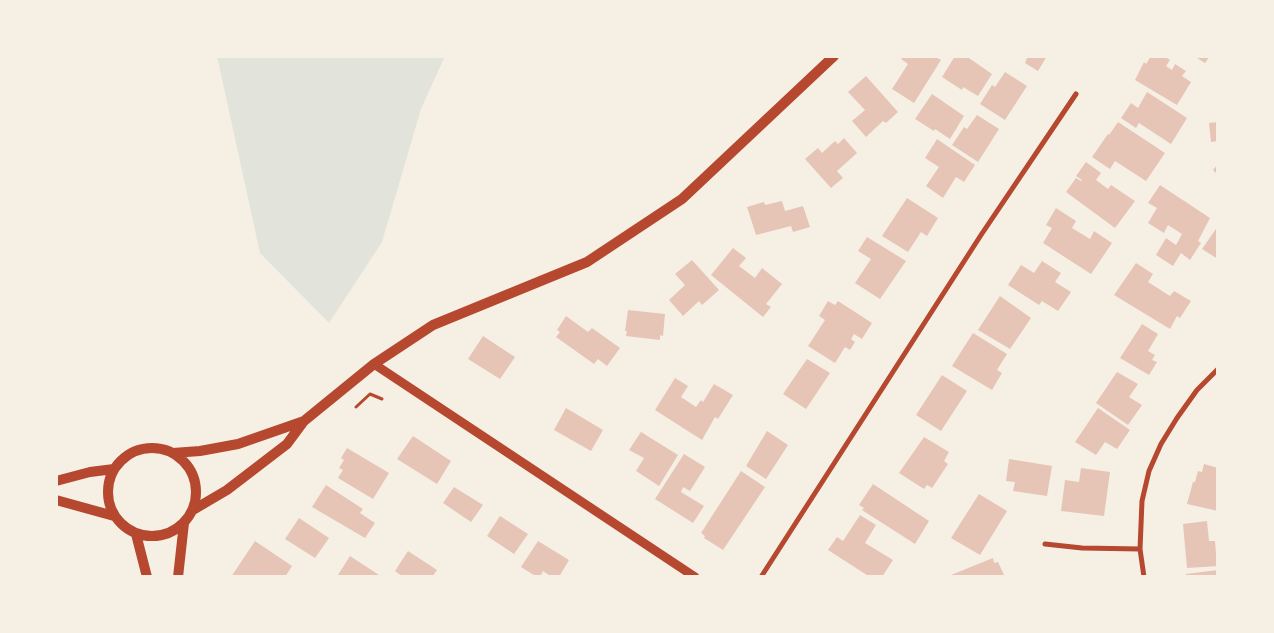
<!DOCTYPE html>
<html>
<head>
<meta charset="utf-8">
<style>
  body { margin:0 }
  #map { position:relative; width:1274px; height:633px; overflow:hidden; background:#f6efe4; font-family:"IBM Plex Sans",sans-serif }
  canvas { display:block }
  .frame { position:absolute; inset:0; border:58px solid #f6efe4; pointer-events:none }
</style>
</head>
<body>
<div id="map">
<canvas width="1274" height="633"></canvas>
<div class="frame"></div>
</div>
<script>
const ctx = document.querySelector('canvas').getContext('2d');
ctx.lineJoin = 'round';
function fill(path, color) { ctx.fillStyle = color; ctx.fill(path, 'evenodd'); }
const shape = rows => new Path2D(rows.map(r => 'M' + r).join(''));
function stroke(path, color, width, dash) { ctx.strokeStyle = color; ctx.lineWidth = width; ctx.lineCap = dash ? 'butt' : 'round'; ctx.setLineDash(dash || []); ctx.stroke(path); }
const green = shape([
  [217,56,445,56,421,109,382,242,329,323,260,253]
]);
const building = shape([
  [903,56,934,56,941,60,914,103,892,89,908,64,901,59],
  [955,56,966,56,992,74,978,96,963,87,962,90,942,77],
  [1025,56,1047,56,1038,71,1025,63,1027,58],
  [1151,56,1164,56,1170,60,1166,66,1172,70,1175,64,1186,71,1182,76,1191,82,1177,105,1135,80,1144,62,1146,64],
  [1194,56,1210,56,1205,63],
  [1005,72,1027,86,1005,120,980,104,992,85,995,87],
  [866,76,898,112,886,123,883,121,866,137,852,121,865,110,848,92],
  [1147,92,1187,118,1171,144,1139,123,1136,128,1121,118,1131,103,1138,108],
  [932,94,964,116,950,139,935,129,934,131,915,119],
  [977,115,999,129,978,162,952,145,964,127,967,129],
  [1118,122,1165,153,1146,181,1115,161,1110,169,1092,157,1108,134,1109,135],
  [1218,122,1218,141,1211,142,1209,123],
  [844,138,857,153,837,171,843,178,831,188,805,159,818,148,822,153,835,141,838,144],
  [937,139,975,165,964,182,956,177,943,198,926,186,939,167,925,158],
  [1086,162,1101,173,1096,180,1108,189,1111,185,1135,201,1115,228,1066,192,1076,178,1081,181,1082,180,1076,176],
  [1218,164,1218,175,1213,170],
  [1160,185,1210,218,1198,241,1201,243,1190,260,1181,253,1173,266,1156,255,1166,238,1176,245,1182,234,1168,225,1164,233,1148,223,1157,208,1148,203],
  [907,198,938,218,927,236,921,232,908,252,882,236],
  [782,201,785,211,803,206,810,227,793,232,791,226,756,235,747,207,764,202,765,205],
  [1056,208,1076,221,1072,228,1090,239,1094,231,1112,243,1091,274,1043,243,1052,228,1046,225],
  [1218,226,1218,259,1202,249],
  [867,237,906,261,880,299,855,283,871,259,858,251],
  [733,248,746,258,739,266,755,278,762,268,782,284,766,304,771,307,763,317,711,275],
  [692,260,719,290,702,305,699,301,683,316,669,300,685,285,675,274],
  [1042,261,1061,273,1055,282,1071,292,1058,311,1042,301,1039,305,1008,285,1021,265,1034,273],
  [1136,263,1153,274,1148,282,1170,296,1174,291,1191,301,1180,318,1177,316,1170,329,1114,295],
  [1000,296,1031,318,1010,349,978,330],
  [828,301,835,305,838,301,872,323,862,339,854,334,851,339,855,342,850,350,845,347,835,363,808,346,825,320,819,316],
  [628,310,665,314,663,336,660,335,660,340,626,336,627,331,625,331],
  [566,316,588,332,592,328,620,348,607,366,598,359,594,364,556,337,560,332,557,330],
  [1142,324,1158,334,1148,351,1155,355,1152,360,1157,362,1149,375,1120,358],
  [973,333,1007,354,997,370,1002,373,992,390,952,366],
  [483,336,515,357,500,379,468,359],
  [807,359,830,373,806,409,783,394],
  [1117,372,1138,384,1129,397,1142,405,1128,425,1096,403],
  [942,375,967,391,941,431,916,415],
  [675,378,688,386,681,397,696,407,701,400,703,402,714,384,733,395,718,419,715,417,702,440,655,410],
  [566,408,603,430,591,451,554,430],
  [1098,408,1130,430,1117,449,1105,442,1096,455,1075,442],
  [767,431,788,445,766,479,746,466],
  [641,432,678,455,659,486,636,471,644,458,629,450],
  [413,436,451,461,437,484,397,459],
  [924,437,949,452,944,461,948,464,932,488,927,485,924,489,899,473],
  [347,448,389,473,373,499,338,478,343,470,339,468,344,460,341,458],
  [684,454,705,467,690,491,683,487,681,492,704,506,693,523,655,499],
  [1009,459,1052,466,1047,496,1013,491,1015,482,1006,481],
  [1204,464,1218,468,1216,489,1218,489,1218,511,1187,504,1193,482,1195,482,1198,471,1202,472],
  [1081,468,1110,472,1104,516,1061,511,1065,480,1079,482],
  [741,471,765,487,723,550,704,538,705,536,701,533],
  [873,484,929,521,915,544,862,510,864,508,859,505],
  [326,485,363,509,360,513,375,523,365,538,312,507],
  [454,487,483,505,471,522,443,503],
  [979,494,1007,511,980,555,951,538],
  [860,515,876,525,865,543,893,560,882,577,870,577,828,550,837,537,843,541],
  [500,516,528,534,514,554,487,536],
  [299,518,329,538,315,558,285,539],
  [1207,521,1209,541,1215,541,1216,554,1218,554,1218,566,1187,568,1183,524],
  [255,541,292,566,285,577,231,577],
  [538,541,569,560,559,577,552,577,543,571,540,577,537,577,521,567],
  [408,551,437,570,432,577,403,577,395,571],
  [350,556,379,575,378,577,341,577,338,575],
  [993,558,994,563,998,562,1005,577,946,577],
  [1218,570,1218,577,1186,577,1186,574]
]);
const path = shape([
  [356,407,370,394,382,399]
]);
const minor = shape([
  [1045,544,1082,548,1140,549],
  [761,577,981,235,1076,94],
  [1144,577,1140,549,1142,501,1149,471,1161,444,1177,418,1197,390,1218,369]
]);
const tertiary = shape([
  [374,364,695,577]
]);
const secondary = shape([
  '108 492a44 44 0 1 1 88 0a44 44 0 1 1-88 0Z',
  [173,453,200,451,238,444,304,421],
  [56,481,90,472,114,469],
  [56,500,114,516],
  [193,510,227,490,287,444,304,421,374,364,433,325,587,262,682,199,834,56],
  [136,534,147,577],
  [178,577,184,523]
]);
fill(green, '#e2e4dc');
fill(building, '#e6c5b7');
stroke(path, '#b5482f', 3);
stroke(minor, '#b5482f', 5);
stroke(tertiary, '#b5482f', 9);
stroke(secondary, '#b5482f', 10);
</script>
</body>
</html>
